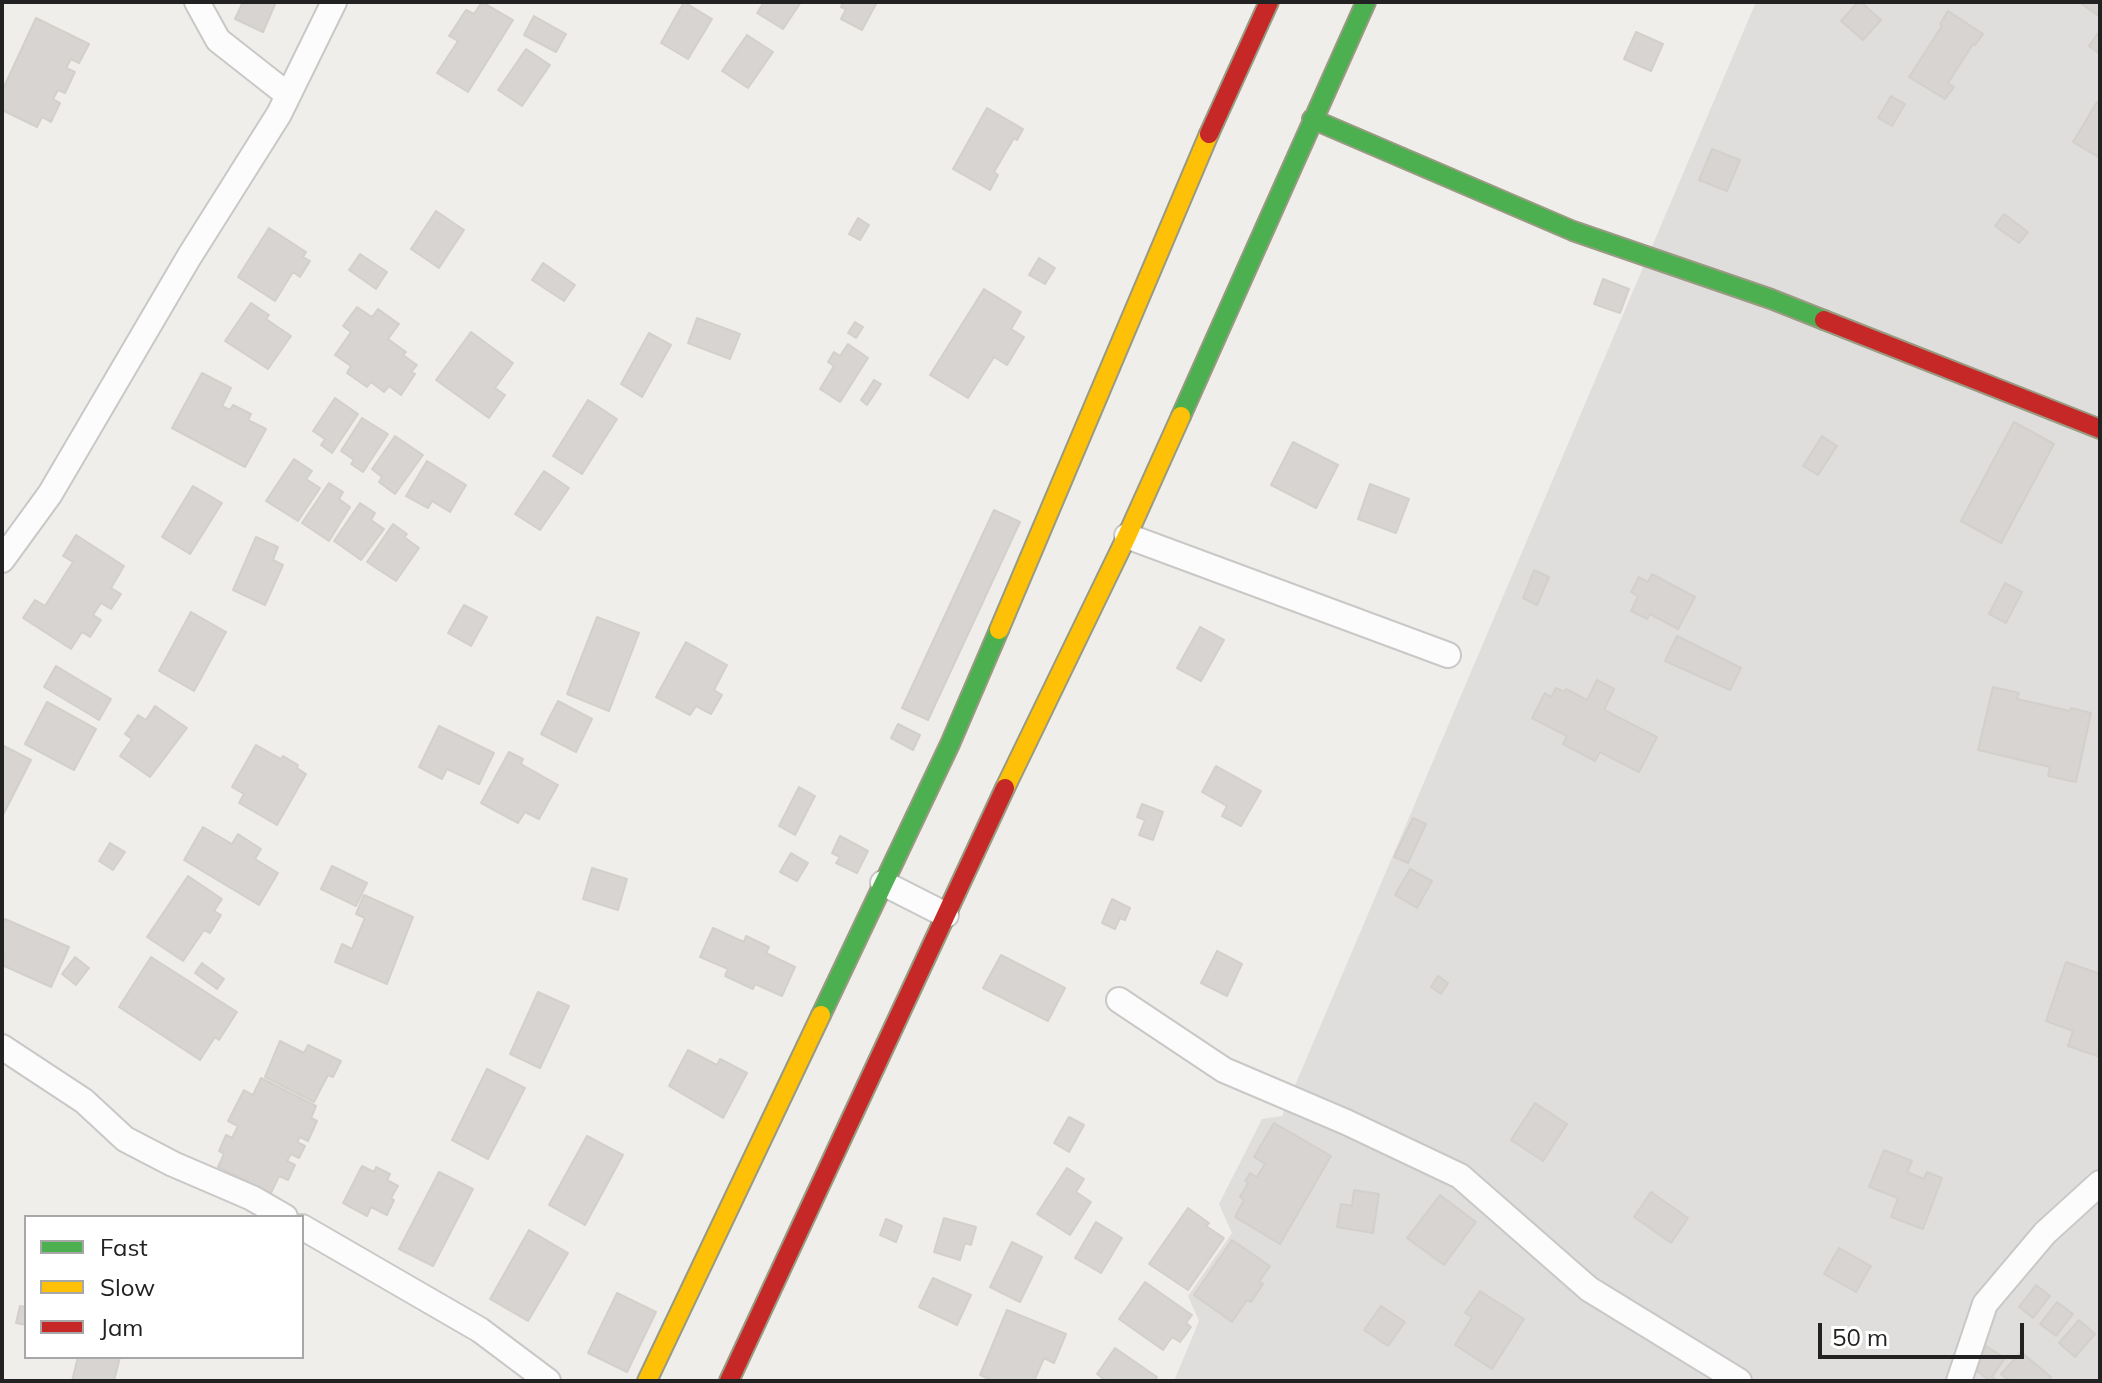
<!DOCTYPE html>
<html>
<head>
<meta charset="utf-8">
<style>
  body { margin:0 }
  #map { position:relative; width:2102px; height:1383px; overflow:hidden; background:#f0eeeb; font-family:Mulish,sans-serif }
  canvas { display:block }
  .frame { position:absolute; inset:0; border:4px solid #222; pointer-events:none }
  .legend { position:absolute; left:24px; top:1215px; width:280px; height:144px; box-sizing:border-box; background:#fff; border:2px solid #a7a7a7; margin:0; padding:10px 14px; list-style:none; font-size:24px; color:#222 }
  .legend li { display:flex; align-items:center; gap:16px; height:40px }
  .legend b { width:40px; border:2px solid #a7a7a7 }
  .scale { position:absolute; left:1818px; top:1323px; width:206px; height:36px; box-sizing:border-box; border:4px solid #222; border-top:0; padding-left:10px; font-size:24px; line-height:28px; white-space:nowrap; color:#222; -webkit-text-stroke:6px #fff; paint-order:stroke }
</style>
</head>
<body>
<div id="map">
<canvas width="2102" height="1383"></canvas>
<div class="frame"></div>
<ul class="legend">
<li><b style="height:10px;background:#4caf50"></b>Fast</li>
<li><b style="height:10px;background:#ffc107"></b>Slow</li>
<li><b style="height:10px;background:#c62828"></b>Jam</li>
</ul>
<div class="scale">50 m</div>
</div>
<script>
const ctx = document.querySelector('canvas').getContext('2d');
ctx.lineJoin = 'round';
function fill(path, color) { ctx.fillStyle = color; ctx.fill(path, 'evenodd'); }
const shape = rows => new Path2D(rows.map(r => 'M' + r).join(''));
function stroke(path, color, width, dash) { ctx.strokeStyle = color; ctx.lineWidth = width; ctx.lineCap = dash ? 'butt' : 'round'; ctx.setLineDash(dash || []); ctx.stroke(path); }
const residential = shape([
  [1756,2,2100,2,2100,1381,1174,1381,1199,1321,1188,1296,1232,1233,1219,1204,1262,1119,1282,1116]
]);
const building = shape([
  [243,2,276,2,263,32,235,19,243,2],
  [482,2,513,20,468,92,437,73,458,41,449,36,466,10,474,14,482,2],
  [684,2,712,19,688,59,661,43,684,2],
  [764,2,801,2,783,29,757,13,764,2],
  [843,2,877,2,862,30,841,19,846,9,841,7,843,2],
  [1858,2,1861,2,1881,20,1863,40,1841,21,1858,2],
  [2079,2,2100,2,2100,17,2079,2],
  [1948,11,1983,34,1975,45,1973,44,1948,83,1954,87,1945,99,1909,77,1942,26,1940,24,1948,11],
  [534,16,566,34,556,52,524,35,534,16],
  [36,18,89,44,79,63,71,59,66,68,75,72,65,93,58,90,53,99,60,103,51,122,42,117,37,127,2,110,2,91,36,18],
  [1636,32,1663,44,1651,71,1624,59,1636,32],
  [2098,33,2100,35,2100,54,2089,46,2098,33],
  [747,35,773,52,748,88,722,71,747,35],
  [526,49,550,65,522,106,498,90,526,49],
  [1891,96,1905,104,1892,126,1878,118,1891,96],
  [2097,102,2100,104,2100,158,2073,142,2097,102],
  [987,108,1023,129,1017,140,1014,138,994,172,998,175,990,190,953,169,987,108],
  [1712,149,1740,160,1727,191,1699,180,1712,149],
  [436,211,464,230,439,268,411,249,436,211],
  [2004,214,2028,232,2019,243,1995,226,2004,214],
  [858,218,869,225,860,240,849,234,858,218],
  [269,228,306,252,303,257,310,261,300,277,293,272,275,301,238,277,269,228],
  [360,254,387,272,376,289,349,270,360,254],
  [1039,258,1055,268,1045,284,1029,275,1039,258],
  [543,263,575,285,564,301,532,280,543,263],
  [1603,279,1629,289,1620,313,1594,304,1603,279],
  [984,289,1021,312,1011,329,1024,337,1007,365,994,357,968,398,930,375,984,289],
  [251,303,269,315,266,319,291,336,268,369,225,341,251,303],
  [357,307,372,317,378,309,399,324,388,339,406,352,403,355,417,365,411,372,415,374,401,395,389,386,384,392,371,382,367,387,347,373,351,366,335,355,351,332,343,326,357,307],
  [697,318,740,334,730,359,688,343,697,318],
  [855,322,863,327,856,338,848,333,855,322],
  [471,332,513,363,495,388,505,395,489,418,436,380,471,332],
  [649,333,671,345,642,397,621,384,649,333],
  [848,344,868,358,840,402,820,389,834,366,828,362,834,352,840,356,848,344],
  [202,373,231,388,222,406,230,410,233,405,251,414,248,420,266,429,245,467,172,428,202,373],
  [874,380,881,384,867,405,861,400,874,380],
  [335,398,358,414,332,453,321,445,325,439,313,431,335,398],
  [588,400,617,419,582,474,553,456,588,400],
  [362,418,388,434,363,472,351,464,354,460,341,451,362,418],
  [2014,422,2054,444,2001,543,1961,521,2014,422],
  [395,436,423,455,395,494,379,482,382,477,372,469,395,436],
  [1822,436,1837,446,1818,475,1803,466,1822,436],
  [1293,442,1338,465,1316,508,1271,485,1293,442],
  [294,459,312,471,306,479,320,488,298,521,266,501,294,459],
  [427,461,466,485,450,512,432,501,428,508,406,496,427,461],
  [544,471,569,488,540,530,515,514,544,471],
  [329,483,343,492,339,499,350,507,329,541,302,523,329,483],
  [1370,484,1409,499,1396,533,1358,519,1370,484],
  [193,486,222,503,190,554,162,537,193,486],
  [360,503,375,513,371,520,384,529,361,560,334,541,360,503],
  [994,510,1020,522,928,720,902,708,994,510],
  [393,524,407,534,404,537,419,548,396,581,367,562,393,524],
  [76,535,124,566,111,588,121,594,111,609,101,603,93,615,101,620,90,637,82,632,71,649,23,618,35,600,45,606,73,562,63,556,76,535],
  [256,537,278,547,273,560,283,565,265,605,233,590,256,537],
  [1534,570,1549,577,1537,605,1523,598,1534,570],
  [1652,574,1695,597,1678,629,1650,614,1647,619,1631,611,1638,596,1631,592,1639,577,1648,582,1652,574],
  [2005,583,2022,592,2006,623,1989,614,2005,583],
  [464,605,487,617,471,646,448,633,464,605],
  [191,612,226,632,194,691,159,671,191,612],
  [597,617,639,633,609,711,567,694,597,617],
  [1200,627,1224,640,1201,681,1177,668,1200,627],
  [1677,636,1741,668,1730,690,1665,661,1677,636],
  [686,642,727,665,714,690,722,695,711,714,696,706,690,715,656,697,686,642],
  [56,666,111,699,99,720,44,687,56,666],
  [1597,680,1614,689,1604,710,1657,737,1639,772,1600,752,1595,761,1563,744,1567,736,1532,718,1545,693,1551,697,1556,688,1565,692,1566,689,1587,700,1597,680],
  [1993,687,2019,693,2017,699,2070,711,2071,708,2091,713,2076,782,2048,776,2050,767,1978,750,1993,687],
  [558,701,592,719,576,752,541,734,558,701],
  [47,702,96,729,74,770,25,744,47,702],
  [155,706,187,728,150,777,120,756,132,739,125,734,138,715,146,720,155,706],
  [898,724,920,735,913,750,891,738,898,724],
  [439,726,494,753,479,784,447,769,442,779,419,767,439,726],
  [2,745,31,760,3,815,2,814,2,745],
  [256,745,281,759,283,756,298,765,297,768,306,774,277,825,239,803,244,794,232,787,256,745],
  [509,752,523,759,521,764,558,785,539,819,525,812,518,823,481,803,509,752],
  [1216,766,1261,791,1241,826,1222,816,1227,806,1202,792,1216,766],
  [799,787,815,796,795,835,779,826,799,787],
  [1142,804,1163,812,1153,840,1139,835,1145,820,1137,817,1142,804],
  [1413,818,1426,824,1408,863,1394,857,1413,818],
  [203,827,232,844,238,834,261,849,255,859,278,873,259,905,184,860,203,827],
  [840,836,868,851,857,873,836,863,840,857,832,853,840,836],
  [110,843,125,852,113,870,99,861,110,843],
  [791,853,808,863,797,881,780,872,791,853],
  [332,866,367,883,356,906,321,889,332,866],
  [592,868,627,879,618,910,583,899,592,868],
  [1410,869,1432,881,1417,908,1395,895,1410,869],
  [188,876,222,899,214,911,221,915,210,933,204,930,183,961,147,937,188,876],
  [364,895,413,917,387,984,335,962,342,944,352,949,365,918,356,914,364,895],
  [1112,899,1130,908,1125,920,1120,918,1115,929,1102,923,1112,899],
  [5,919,69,947,51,987,2,965,6,954,2,953,2,925,5,919],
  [713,928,744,942,746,936,769,947,766,953,795,967,782,996,755,984,753,989,725,976,728,969,700,957,713,928],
  [1217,951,1242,964,1227,996,1201,983,1217,951],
  [1001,955,1065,988,1048,1021,983,988,1001,955],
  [75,957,89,968,76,985,62,974,75,957],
  [151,957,237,1012,219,1040,215,1037,200,1060,119,1007,151,957],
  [2066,962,2100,974,2100,1057,2068,1046,2073,1031,2046,1021,2066,962],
  [202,963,224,979,217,989,195,973,202,963],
  [1438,976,1448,983,1441,994,1431,987,1438,976],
  [538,992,569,1006,540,1068,510,1054,538,992],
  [280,1041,304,1053,308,1045,341,1061,333,1077,328,1075,314,1102,265,1077,280,1041],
  [688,1050,717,1065,720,1059,747,1073,723,1118,669,1086,688,1050],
  [487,1069,525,1088,488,1159,452,1140,487,1069],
  [261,1078,316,1106,311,1118,317,1121,308,1141,300,1137,297,1142,305,1146,299,1158,291,1154,287,1161,295,1165,288,1180,279,1176,271,1193,218,1167,224,1154,219,1151,226,1135,232,1138,238,1126,228,1121,244,1090,253,1095,261,1078],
  [1535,1103,1567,1124,1543,1161,1511,1140,1535,1103],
  [1069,1117,1084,1125,1069,1152,1054,1143,1069,1117],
  [1274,1123,1331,1156,1280,1244,1235,1217,1244,1200,1240,1197,1248,1183,1245,1181,1250,1173,1257,1177,1265,1164,1254,1157,1274,1123],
  [587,1136,623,1155,585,1225,549,1205,587,1136],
  [1884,1150,1912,1161,1907,1172,1924,1179,1927,1172,1942,1178,1923,1229,1891,1217,1898,1198,1869,1187,1884,1150],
  [362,1166,374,1172,376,1167,390,1174,387,1180,398,1186,391,1198,394,1200,387,1215,371,1207,367,1216,343,1203,362,1166],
  [1067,1168,1084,1179,1076,1192,1091,1202,1070,1235,1037,1214,1067,1168],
  [439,1172,473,1189,433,1266,399,1249,439,1172],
  [1354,1190,1379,1194,1373,1233,1337,1227,1341,1204,1352,1206,1354,1190],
  [1651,1192,1688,1218,1671,1243,1634,1217,1651,1192],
  [1440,1195,1476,1222,1444,1265,1407,1238,1440,1195],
  [1188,1208,1209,1223,1206,1226,1224,1238,1188,1290,1149,1264,1188,1208],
  [944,1218,976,1227,971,1245,965,1243,960,1260,934,1252,944,1218],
  [886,1219,902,1226,896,1242,880,1235,886,1219],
  [1096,1222,1122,1238,1101,1273,1075,1258,1096,1222],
  [529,1230,568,1253,528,1321,490,1299,529,1230],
  [1232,1240,1270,1266,1259,1282,1263,1284,1251,1302,1247,1300,1232,1322,1194,1295,1232,1240],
  [1012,1242,1042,1257,1020,1302,990,1287,1012,1242],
  [1839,1248,1871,1266,1856,1292,1824,1274,1839,1248],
  [933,1278,971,1295,957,1325,919,1307,933,1278],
  [1145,1282,1192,1315,1186,1323,1191,1327,1180,1342,1172,1337,1163,1350,1119,1319,1145,1282],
  [2036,1285,2050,1296,2033,1318,2019,1307,2036,1285],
  [1480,1291,1524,1319,1492,1369,1455,1345,1472,1317,1465,1313,1480,1291],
  [617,1293,656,1312,627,1372,588,1353,617,1293],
  [2057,1302,2073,1314,2056,1336,2040,1324,2057,1302],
  [20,1306,26,1307,26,1325,16,1323,20,1306],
  [1381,1306,1405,1322,1388,1346,1364,1330,1381,1306],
  [1007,1310,1066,1334,1054,1363,1044,1358,1034,1381,994,1381,980,1375,1007,1310],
  [2079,1320,2095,1334,2075,1357,2059,1343,2079,1320],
  [1986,1346,2005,1358,1992,1377,1998,1381,1990,1381,1972,1367,1986,1346],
  [1115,1348,1157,1377,1154,1381,1106,1381,1097,1374,1115,1348],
  [2021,1352,2051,1377,2048,1381,2009,1381,2001,1374,2021,1352],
  [78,1357,120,1357,114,1381,72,1381,78,1357]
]);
const street = shape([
  [197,2,218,40,288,95],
  [1127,536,1448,655],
  [2,560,50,494,189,257,279,114,334,2],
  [883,883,946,915],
  [1119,1000,1224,1070,1346,1122,1460,1176,1589,1289,1739,1381],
  [2,1047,84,1101,125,1139,173,1164,252,1198,285,1217],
  [302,1227,480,1330,548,1381],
  [1959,1381,1985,1304,2045,1233,2100,1183]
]);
const fast = shape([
  [1312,119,1573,231,1771,299,1824,320],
  [1181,416,1366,2],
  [821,1015,950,744,999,630]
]);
const slow = shape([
  [999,630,1209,134],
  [1005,788,1127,536,1181,416],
  [647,1381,821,1015]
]);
const jam = shape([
  [1209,134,1269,2],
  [1824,320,2100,429],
  [729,1381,1005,788]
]);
fill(residential, '#dfdedc');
fill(building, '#d7d4d2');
stroke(building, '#d3d0cc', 2);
stroke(street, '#c9c8c7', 28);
stroke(fast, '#999a82', 22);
stroke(slow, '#999a82', 22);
stroke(jam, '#999a82', 22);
stroke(street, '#fdfcfc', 24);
stroke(fast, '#4caf50', 18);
stroke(slow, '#ffc107', 18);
stroke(jam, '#c62828', 18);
</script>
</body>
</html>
